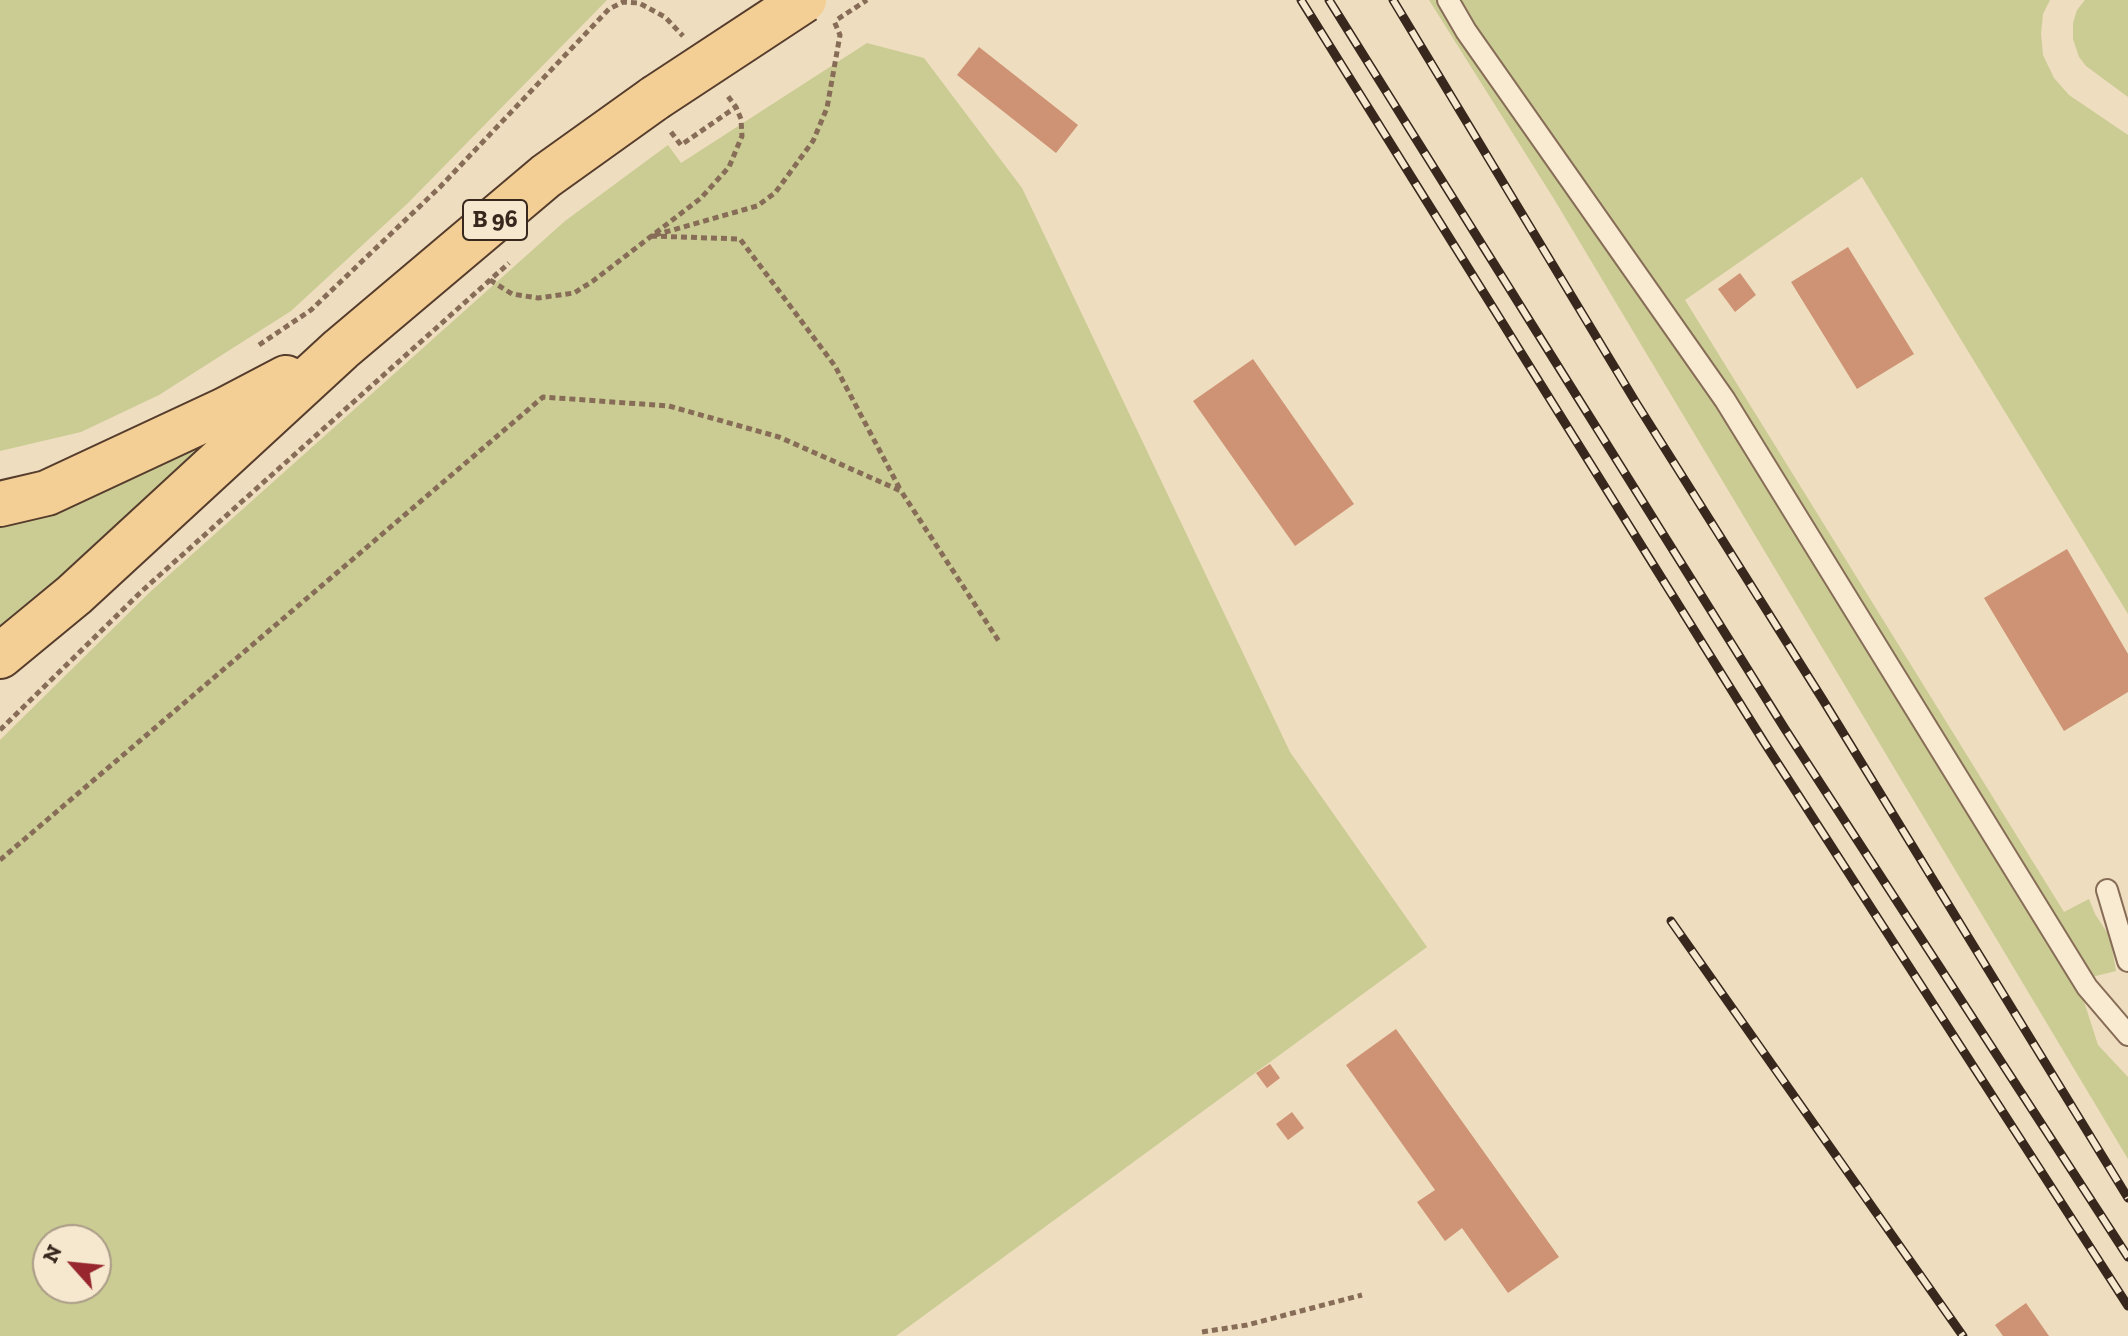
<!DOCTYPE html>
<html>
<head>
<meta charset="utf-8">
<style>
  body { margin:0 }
  #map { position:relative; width:2128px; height:1336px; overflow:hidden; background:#eeddbf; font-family:"Zilla Slab",serif }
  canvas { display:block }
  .north { position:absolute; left:32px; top:1224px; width:80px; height:80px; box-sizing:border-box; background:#f6e8cf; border:2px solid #aa9b87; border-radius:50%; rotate:297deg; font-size:22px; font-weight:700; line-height:32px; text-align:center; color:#37271c }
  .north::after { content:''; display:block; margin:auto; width:28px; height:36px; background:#97262f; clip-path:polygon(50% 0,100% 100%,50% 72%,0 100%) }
</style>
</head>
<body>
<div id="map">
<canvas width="2128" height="1336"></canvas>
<div class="north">N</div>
</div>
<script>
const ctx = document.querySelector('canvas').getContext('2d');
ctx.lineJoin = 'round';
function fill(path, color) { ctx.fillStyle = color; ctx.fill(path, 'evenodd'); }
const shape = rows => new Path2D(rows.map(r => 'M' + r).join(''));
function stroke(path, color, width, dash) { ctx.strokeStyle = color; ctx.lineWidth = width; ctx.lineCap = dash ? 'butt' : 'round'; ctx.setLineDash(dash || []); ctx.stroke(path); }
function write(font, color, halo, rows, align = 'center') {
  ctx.font = font + ' "Zilla Slab",serif'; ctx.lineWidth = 6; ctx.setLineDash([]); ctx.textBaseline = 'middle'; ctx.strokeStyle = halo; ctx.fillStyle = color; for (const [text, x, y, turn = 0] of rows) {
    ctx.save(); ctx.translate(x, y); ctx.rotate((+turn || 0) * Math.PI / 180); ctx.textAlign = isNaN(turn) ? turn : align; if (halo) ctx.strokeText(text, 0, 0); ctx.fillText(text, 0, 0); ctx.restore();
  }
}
const green = shape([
  [0,0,607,0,408,203,291,311,159,395,81,432,0,451],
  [1429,0,1442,0,1721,407,2080,989,2098,1045,2128,1077,2128,1159,1554,199],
  [1455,0,2050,0,2043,14,2041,34,2043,55,2054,78,2069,95,2128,135,2128,614,1862,177,1685,300,2064,912,2089,899,2095,914,2110,937,2116,971,2092,977],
  [2085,0,2128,0,2128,97,2086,66,2079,57,2073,39,2073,23,2077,10],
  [867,43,924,58,1022,188,1290,752,1427,947,896,1336,0,1336,0,740,150,592,565,221,668,145,681,163],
  [48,1240,96,1240,96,1288,48,1288],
  [214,438,43,592,0,628,0,514]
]);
const building = shape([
  [979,47,1078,125,1056,153,957,75],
  [1848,247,1914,354,1857,389,1791,282],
  [1740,273,1756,295,1735,312,1718,289],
  [1253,359,1354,504,1295,546,1193,401],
  [2067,549,2128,654,2128,692,2064,731,1984,598],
  [1396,1029,1559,1257,1508,1293,1462,1228,1445,1241,1417,1202,1435,1190,1346,1065],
  [1270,1064,1280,1078,1267,1088,1256,1073],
  [1292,1112,1304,1128,1288,1140,1276,1124],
  [2026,1303,2049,1336,2003,1336,1995,1325]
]);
const path = shape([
  [671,132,681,145,736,107],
  [655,235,757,206,775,193,813,141,827,108,840,35,834,21],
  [651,236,740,239,835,366,901,491],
  [490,280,512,294,538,298,574,293,593,281,701,198,729,167,742,136,741,119,736,107,727,95],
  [259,345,311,310,440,187,609,9,623,2,639,3,665,17,683,36],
  [0,730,143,590,509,263],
  [0,860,543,397,669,406,779,437,901,491,1000,643],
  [1202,1332,1247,1325,1362,1295]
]);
const service = shape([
  [1448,0,1466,31,1725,400,2087,987,2128,1035],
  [2107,890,2128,961]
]);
const primary = shape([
  [0,504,47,493,225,410,286,378],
  [0,656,74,595,341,349,546,176,655,98]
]);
const rail = shape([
  [1301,0,1764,742,2128,1306],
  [1329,0,1785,729,2128,1257],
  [1393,0,1635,401,1823,700,2128,1198],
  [1671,921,1963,1336]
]);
const pathBridge = shape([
  [838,19,867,0]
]);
const primaryBridge = shape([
  [655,98,804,0]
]);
const shields = [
  [495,220,64]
];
const shieldNames = [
  ["B 96",495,220]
];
fill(green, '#cacc93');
fill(building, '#ce9374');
stroke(service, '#876d57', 24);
stroke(primary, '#553c2c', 48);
stroke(path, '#876d57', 5, [6, 4]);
stroke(service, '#f9ebd2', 20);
stroke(primary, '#f3cf95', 44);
stroke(rail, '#37271c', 9);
stroke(rail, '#f6e8cf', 6, [18]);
stroke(primaryBridge, '#553c2c', 48, []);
stroke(pathBridge, '#876d57', 5, [6, 4]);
stroke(primaryBridge, '#f3cf95', 44);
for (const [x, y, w] of shields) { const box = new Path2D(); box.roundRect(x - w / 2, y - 20, w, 40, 6); ctx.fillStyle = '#f6e8cf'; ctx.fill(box); stroke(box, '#37271c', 2); }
write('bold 24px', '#37271c', null, shieldNames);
</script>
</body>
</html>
